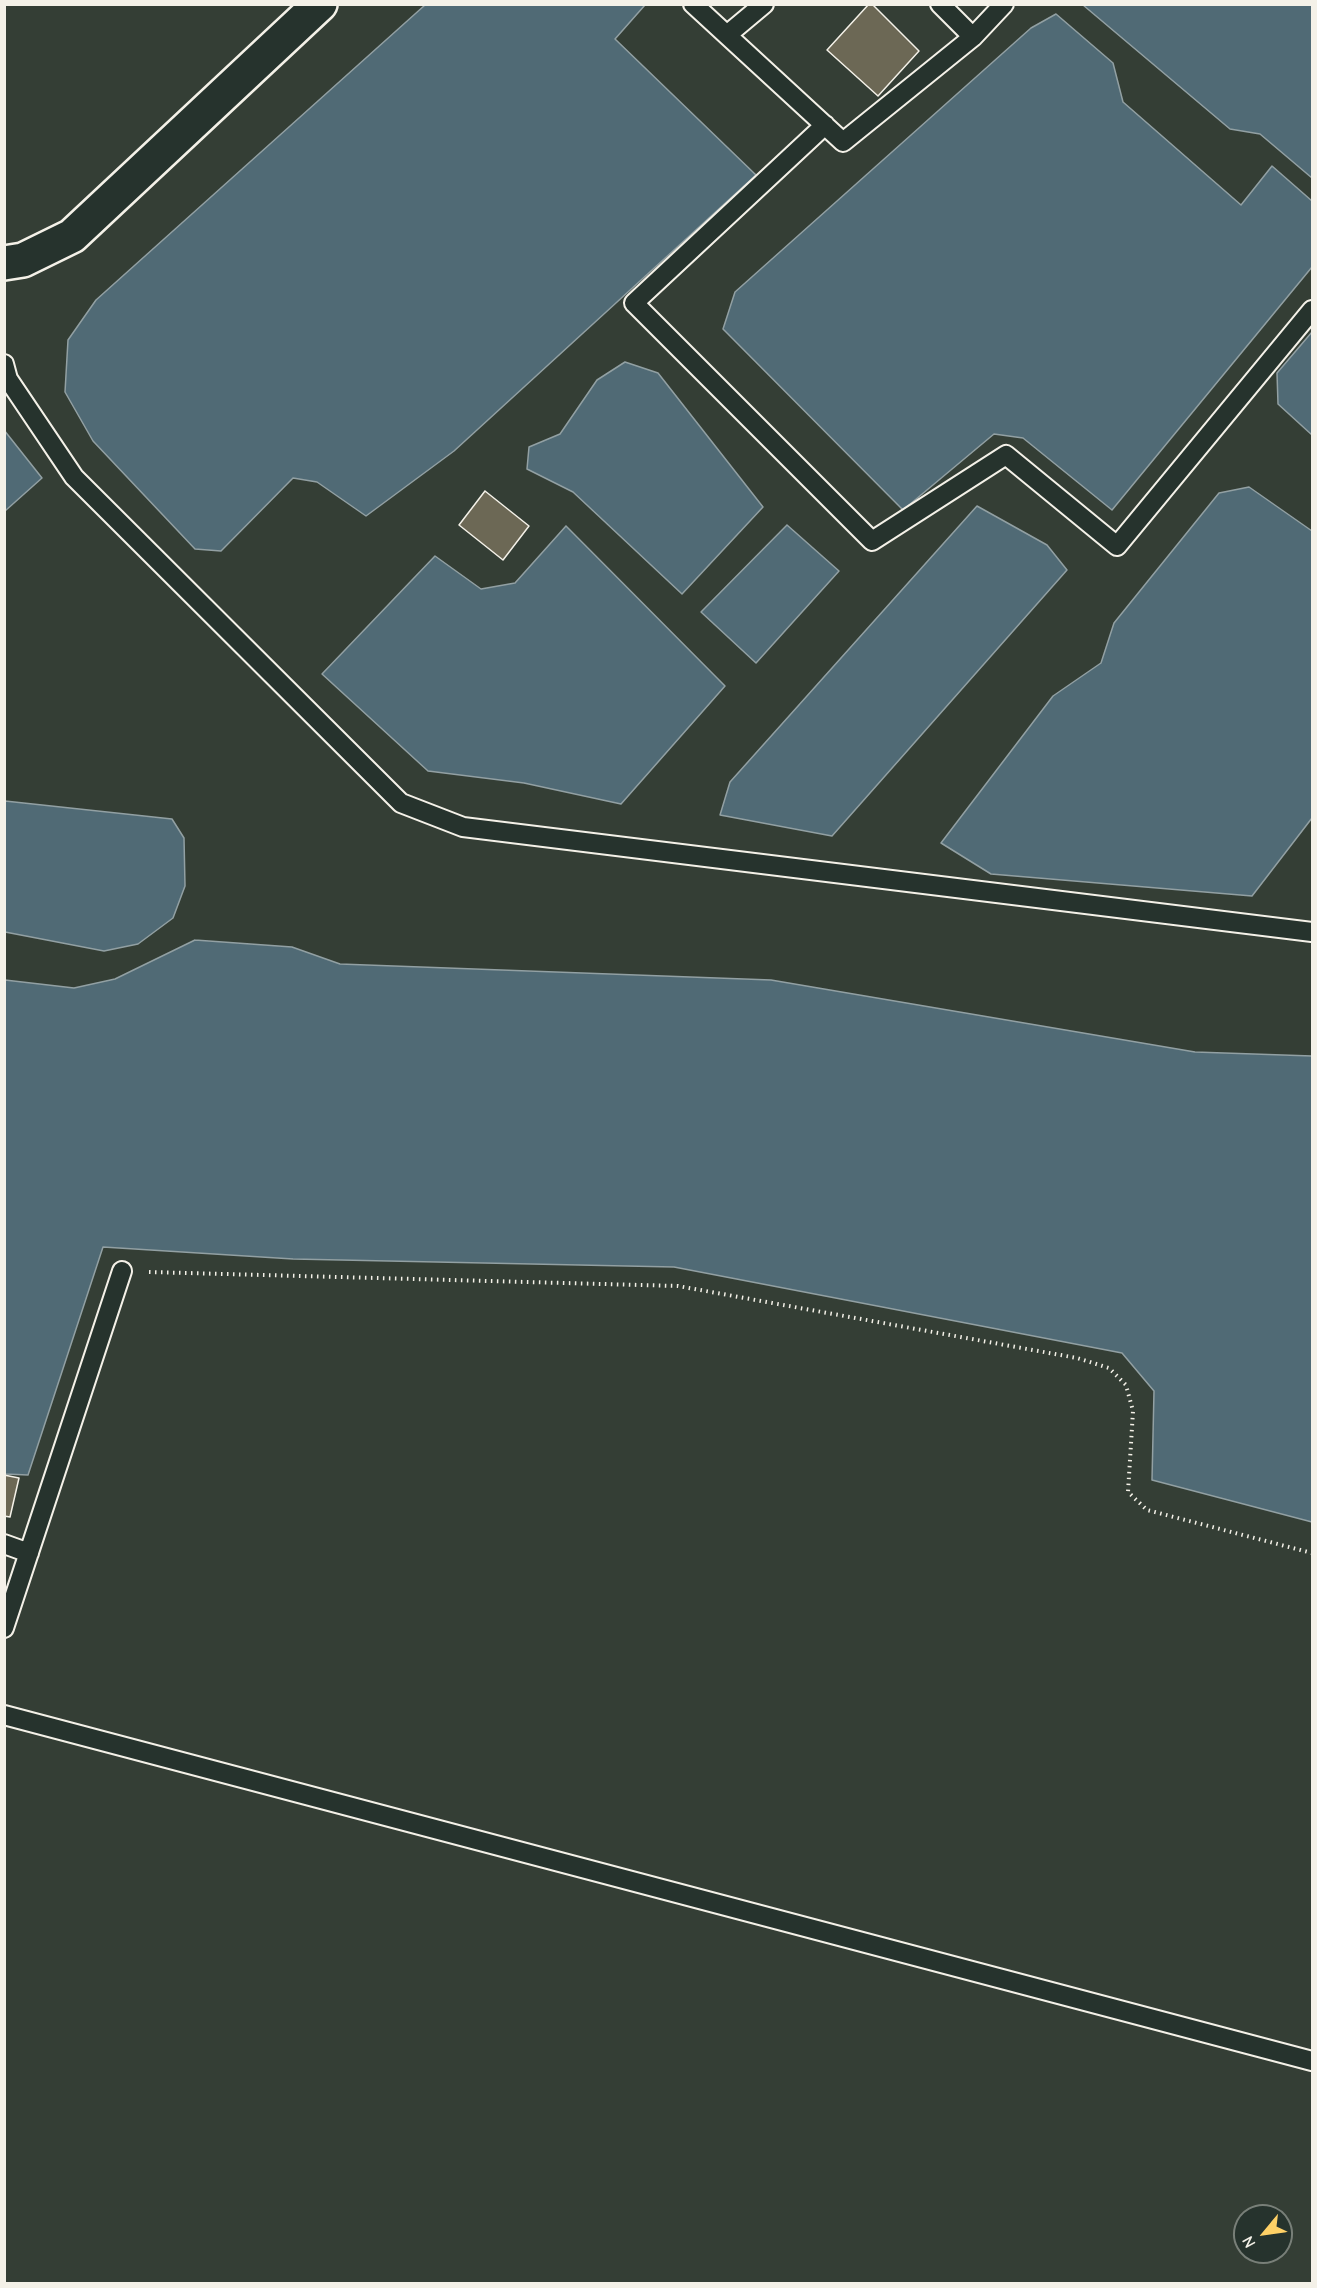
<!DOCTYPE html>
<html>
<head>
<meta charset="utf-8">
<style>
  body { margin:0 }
  #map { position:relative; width:1317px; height:2288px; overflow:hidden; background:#343e35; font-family:"Comic Neue",sans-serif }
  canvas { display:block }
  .frame { position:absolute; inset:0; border:6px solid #f4f1e8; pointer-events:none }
  .north { position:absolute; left:1233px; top:2204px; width:60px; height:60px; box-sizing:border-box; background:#26332d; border:2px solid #787f78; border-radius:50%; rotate:241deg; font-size:16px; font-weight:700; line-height:24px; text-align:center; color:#f4f1e8 }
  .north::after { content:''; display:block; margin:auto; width:21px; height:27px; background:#ffd166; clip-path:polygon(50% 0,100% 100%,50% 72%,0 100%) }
</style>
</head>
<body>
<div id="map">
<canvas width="1317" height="2288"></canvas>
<div class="frame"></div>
<div class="north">N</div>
</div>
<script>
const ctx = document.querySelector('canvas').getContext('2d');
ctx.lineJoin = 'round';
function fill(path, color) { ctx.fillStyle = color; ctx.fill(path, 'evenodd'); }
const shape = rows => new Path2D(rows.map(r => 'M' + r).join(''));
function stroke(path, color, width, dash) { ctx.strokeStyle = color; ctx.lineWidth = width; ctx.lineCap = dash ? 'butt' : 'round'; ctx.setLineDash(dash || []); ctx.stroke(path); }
const water = shape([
  [425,5,645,5,615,39,756,175,454,451,366,516,317,482,293,478,221,551,195,549,93,441,65,392,68,340,96,300,425,5],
  [1083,5,1312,5,1312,178,1260,134,1230,129,1083,5],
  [1056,14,1113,63,1123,102,1241,205,1272,166,1312,201,1312,267,1112,510,1023,438,994,434,903,510,723,329,735,292,1031,28,1056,14],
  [1312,332,1312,435,1278,404,1277,373,1312,332],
  [625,362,658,373,763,507,682,594,573,492,527,469,529,447,560,434,597,380,625,362],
  [4,430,42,478,5,511,4,511,4,430],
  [1249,487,1312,531,1312,818,1252,896,991,874,941,843,1053,696,1101,663,1114,623,1219,493,1249,487],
  [977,506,1047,545,1067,570,832,836,720,815,730,782,977,506],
  [787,525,839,571,756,663,701,612,787,525],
  [566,526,725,686,621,804,524,783,428,771,322,674,435,556,481,589,515,583,566,526],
  [5,801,172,819,184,838,185,886,173,918,138,944,104,951,5,932,5,801],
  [195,940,292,947,340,964,771,980,1195,1052,1312,1056,1312,1522,1152,1480,1154,1391,1122,1353,674,1267,293,1259,103,1247,28,1475,5,1474,5,980,74,988,115,979,195,940]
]);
const building = shape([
  [869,4,872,4,919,51,878,96,827,50,869,4],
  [485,491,529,526,503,560,459,525,485,491],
  [4,1475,19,1478,10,1517,4,1516,4,1475]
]);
const path = shape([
  [149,1272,678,1286,1077,1358,1109,1368,1126,1385,1133,1411,1128,1492,1147,1510,1312,1553]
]);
const lane = shape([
  [693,4,843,142,973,37,1004,4],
  [940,4,973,37],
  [727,35,764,4],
  [825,125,634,303,872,541,1006,455,1117,546,1312,310],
  [4,364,8,379,74,477,401,803,463,827,1312,932],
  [4,1544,29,1553],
  [4,1628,122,1271],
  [4,1715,1312,2061]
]);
const street = shape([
  [4,263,23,260,72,236,320,4]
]);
fill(water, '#506a75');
stroke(water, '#92a0a3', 1.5);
fill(building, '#6c6855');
stroke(building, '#f4f1e8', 1.5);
stroke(lane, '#f4f1e8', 22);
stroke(street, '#f4f1e8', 38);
stroke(path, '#f4f1e8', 4, [1.5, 4.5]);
stroke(lane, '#26332d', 18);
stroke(street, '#26332d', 33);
</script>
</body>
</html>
